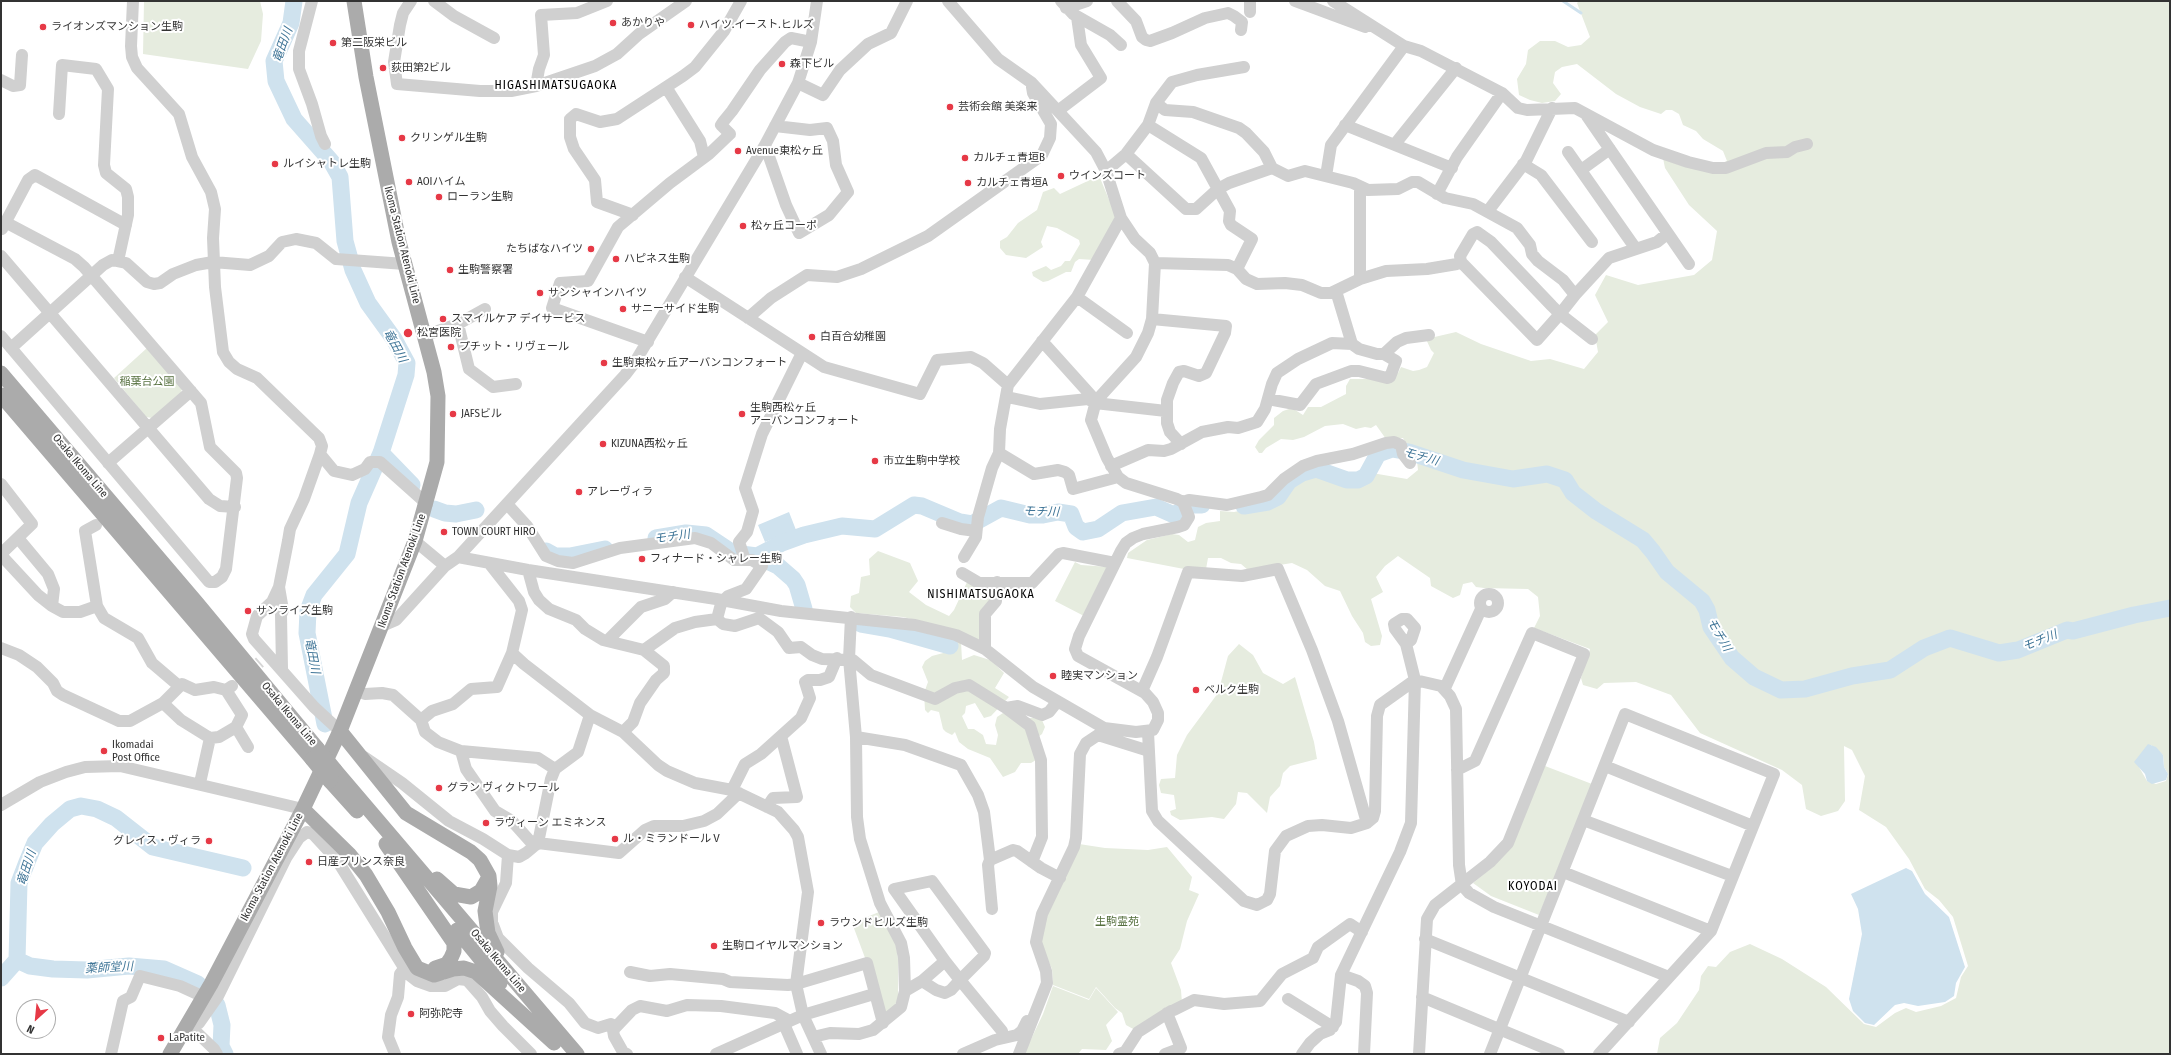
<!DOCTYPE html>
<html>
<head>
<meta charset="utf-8">
<style>
  body { margin:0 }
  #map { position:relative; width:2171px; height:1055px; overflow:hidden; background:#fff; font-family:"Fira Sans Condensed",sans-serif }
  canvas { display:block }
  .frame { position:absolute; inset:0; border:2px solid #333; pointer-events:none }
  .north { position:absolute; left:16px; top:999px; width:40px; height:40px; box-sizing:border-box; background:#fff; border:1px solid #adadad; border-radius:50%; rotate:207deg; font-size:11px; font-weight:700; line-height:16px; text-align:center; color:#333 }
  .north::after { content:''; display:block; margin:auto; width:14px; height:18px; background:#e63946; clip-path:polygon(50% 0,100% 100%,50% 72%,0 100%) }
</style>
</head>
<body>
<div id="map">
<canvas width="2171" height="1055"></canvas>
<div class="frame"></div>
<div class="north">N</div>
</div>
<script>
const ctx = document.querySelector('canvas').getContext('2d');
ctx.lineJoin = 'round';
function fill(path, color) { ctx.fillStyle = color; ctx.fill(path, 'evenodd'); }
const shape = rows => new Path2D(rows.map(r => 'M' + r).join(''));
function stroke(path, color, width, dash) { ctx.strokeStyle = color; ctx.lineWidth = width; ctx.lineCap = dash ? 'butt' : 'round'; ctx.setLineDash(dash || []); ctx.stroke(path); }
function write(font, color, halo, rows, align = 'center') {
  ctx.font = font + ' "Fira Sans Condensed","Noto Sans JP",sans-serif'; ctx.lineWidth = 4; ctx.setLineDash([]); ctx.textBaseline = 'middle'; ctx.strokeStyle = halo; ctx.fillStyle = color; for (const [text, x, y, turn = 0] of rows) {
    ctx.save(); ctx.translate(x, y); ctx.rotate((+turn || 0) * Math.PI / 180); ctx.textAlign = isNaN(turn) ? turn : align; if (halo) ctx.strokeText(text, 0, 0); ctx.fillText(text, 0, 0); ctx.restore();
  }
}
const green = shape([
  [144,1,260,1,263,14,261,41,248,69,143,54],
  [1579,1,2170,1,2170,1054,1657,1054,1660,1038,1677,1023,1699,990,1701,976,1708,966,1716,967,1730,952,1750,944,1782,959,1826,987,1864,1024,1876,1027,1895,1013,1906,1008,1916,1012,1941,1006,1956,998,1961,977,1968,966,1953,917,1939,900,1925,889,1909,859,1886,827,1859,810,1865,776,1852,750,1844,746,1845,801,1838,811,1821,816,1806,809,1802,785,1782,770,1700,733,1671,695,1636,682,1604,683,1597,689,1583,685,1581,678,1590,649,1534,628,1540,616,1538,597,1528,589,1484,588,1476,587,1472,582,1463,584,1460,595,1453,598,1431,586,1430,578,1398,556,1385,566,1376,577,1383,592,1371,599,1382,636,1380,645,1371,646,1365,642,1363,633,1352,616,1340,591,1325,586,1307,570,1292,563,1248,570,1241,564,1231,563,1221,558,1208,558,1206,569,1184,569,1127,558,1128,553,1147,540,1172,534,1179,535,1188,542,1195,540,1198,527,1206,523,1220,521,1220,511,1234,512,1278,503,1291,488,1309,474,1323,474,1337,482,1359,487,1372,473,1407,479,1418,470,1417,461,1403,438,1386,439,1376,425,1371,428,1365,427,1356,429,1343,424,1325,426,1304,437,1293,440,1281,439,1266,448,1262,453,1259,453,1255,447,1259,440,1274,425,1274,418,1283,411,1292,408,1303,415,1308,407,1321,407,1346,394,1346,386,1350,379,1366,379,1398,373,1401,367,1413,371,1419,370,1427,367,1434,353,1431,350,1426,339,1456,332,1481,344,1531,361,1550,359,1584,369,1598,352,1595,335,1608,322,1595,295,1606,275,1638,285,1694,275,1712,260,1717,231,1689,205,1665,168,1663,158,1706,169,1727,161,1723,151,1703,139,1696,131,1683,125,1679,114,1672,110,1666,110,1661,114,1640,107,1616,94,1577,64,1562,67,1555,72,1553,83,1561,94,1555,101,1542,103,1530,100,1519,95,1517,79,1526,64,1528,50,1540,41,1555,41,1568,47,1581,45,1590,37,1577,3],
  [2151,745,2163,755,2164,767,2168,774,2166,781,2156,784,2147,781,2139,767],
  [1100,178,1115,214,1115,222,1094,260,1079,259,1075,262,1071,272,1066,272,1048,281,1043,282,1033,276,1032,272,1046,266,1051,270,1061,266,1065,261,1070,261,1080,244,1079,240,1057,228,1047,226,1041,242,1043,247,1026,258,1006,255,1000,248,1000,241,1007,237,1018,223,1037,210,1043,192,1054,188,1060,194,1092,179],
  [147,348,182,387,181,394,152,418,146,417,114,378],
  [878,551,910,563,918,581,909,592,926,605,949,616,954,610,968,580,993,584,982,641,956,630,903,617,856,613,850,607,851,596,859,593,861,577,870,575,869,559],
  [1075,562,1081,565,1109,567,1084,616,1055,601],
  [953,642,961,642,962,660,974,655,990,660,997,666,1004,673,995,688,1009,697,991,716,984,718,975,703,966,706,965,713,962,716,968,729,974,729,983,735,986,744,996,745,998,735,995,725,997,717,1003,713,1016,718,1034,718,1042,720,1045,727,1042,734,1038,737,1036,760,1031,763,1021,763,1015,772,1003,777,990,758,968,749,959,742,955,732,952,735,946,732,943,729,939,712,931,710,928,713,925,710,924,693,928,682,922,667,925,661,932,656,947,652],
  [1239,644,1253,655,1263,673,1283,684,1295,677,1314,742,1317,759,1290,766,1283,773,1280,786,1270,797,1267,813,1247,793,1238,792,1236,804,1224,819,1212,817,1180,820,1171,815,1170,811,1176,809,1174,795,1161,793,1159,785,1161,779,1175,778,1177,755,1187,735,1218,693,1228,656],
  [1545,766,1592,784,1539,915,1491,896,1473,883,1496,864],
  [1079,844,1105,848,1148,850,1167,847,1192,877,1189,890,1199,894,1187,921,1180,949,1171,963,1181,990,1182,1003,1135,1030,1126,1025,1122,1013,1115,1008,1096,987,1089,999,1053,985,1052,969,1041,945,1046,916],
  [879,912,896,945,898,959,898,999,893,1009,886,1014,852,923],
  [1053,986,1089,1000,1096,988,1118,1012,1106,1025,1112,1041,1106,1050,1082,1049,1078,1054,1024,1054,1043,1014]
]);
const water = shape([
  [789,512,796,530,765,542,758,525],
  [2148,744,2156,747,2163,755,2164,767,2168,774,2166,780,2152,784,2147,781,2145,774,2134,762],
  [1906,868,1912,871,1925,894,1949,917,1965,967,1956,983,1954,996,1945,1002,1918,1006,1904,1003,1895,1005,1874,1025,1865,1023,1853,1011,1849,999,1862,934,1858,909,1851,894]
]);
const stream = shape([
  [1563,1,1581,13]
]);
const river = shape([
  [294,1,291,23,274,61,276,81,294,119,331,161,340,177,345,241,353,270,368,303,394,339,407,363,406,375,381,453,359,503,347,554,314,595,308,611,307,633,325,724],
  [381,453,412,485],
  [1244,506,1268,502,1278,497,1289,481,1302,473,1316,469,1347,480,1358,480,1366,476,1378,454,1392,449,1409,452,1463,470,1513,479,1547,474,1565,480,1573,493,1596,511,1643,540,1653,552,1667,572,1702,601,1707,610,1711,627,1732,658,1754,677,1781,690,1805,689,1852,676,1890,670,1924,648,1950,638,1999,653,2018,650,2067,630,2073,631,2134,615,2170,608],
  [434,509,445,513,456,514,476,510],
  [656,538,686,533,706,535,733,553,757,556,782,543,804,535,842,526,875,529,914,505,922,506,960,522,972,524,1001,508,1030,515,1043,515,1058,512,1071,514,1076,527,1083,532,1098,529,1122,513,1156,507,1174,515,1189,505,1202,505],
  [546,551,555,556,570,556,605,549],
  [757,556,778,566,793,579,797,585,804,609],
  [861,624,890,629,950,646],
  [17,960,30,966,53,969,87,970,129,966,164,969,198,984],
  [1,978,17,960,19,883,27,862,35,843,52,824,70,809,81,806,97,809,116,818,153,847,243,868],
  [217,1005,222,1025,221,1046,225,1054]
]);
const minorTunnel = shape([
  [245,675,260,662]
]);
const minor = shape([
  [133,1,131,46,132,57,137,68,179,114,192,157,211,192,215,209,213,238,215,287,223,352,229,362,237,369,257,378,319,438,322,446,320,454,334,471,352,475,365,469,370,462,380,462,427,504],
  [312,1,299,51,299,69,312,104,321,136,325,144],
  [411,1,403,13,400,25,394,62,397,84,480,91,511,91,536,86,595,66,617,54,639,34,686,1],
  [434,1,454,16,494,38],
  [1061,1,1073,14,1110,35,1121,45],
  [1117,1,1136,21,1142,37,1146,40,1150,41,1172,33,1205,18,1228,13,1234,16,1242,22,1241,30],
  [1250,1,1250,12],
  [1295,1,1365,27],
  [1333,1,1404,46,1421,51,1502,93,1518,108,1527,110,1575,108,1653,150,1688,162,1713,168,1726,168,1766,153,1787,152,1795,147,1807,144],
  [1066,8,1087,1],
  [1,80,13,86,20,85,22,55],
  [798,83,823,95,840,70,868,44,891,33,907,1],
  [536,86,539,69,544,55,541,15,577,13,607,1],
  [666,87,700,141,704,157],
  [1156,103,1165,110,1193,112,1239,128,1246,133,1264,152,1272,168,1288,176,1305,171,1353,183,1368,190,1398,189,1412,182,1418,182,1445,198,1473,204,1517,228,1530,245,1532,254,1538,261,1563,280,1575,295],
  [1059,110,1101,78,1081,45,1077,17],
  [59,114,62,65,96,69,108,89,104,165,106,173,126,189,128,197,128,215,118,261],
  [1587,116,1689,264],
  [1148,125,1201,158,1230,211,1229,221,1231,225,1252,239,1237,269],
  [1345,125,1452,168],
  [1395,144,1456,68],
  [765,145,786,205,799,233,829,215,848,192,836,165,833,141,827,128,810,130,775,126],
  [1568,152,1636,249],
  [1126,154,1186,209,1196,209,1218,189,1229,183,1272,168],
  [1523,164,1541,175,1592,242],
  [1581,170,1610,149],
  [1106,171,1126,154,1148,125,1156,103,1172,82,1197,75,1244,67],
  [1326,176,1331,145,1404,46],
  [1437,194,1457,157,1502,93],
  [1488,211,1526,161,1552,108],
  [633,215,597,202,595,180,574,149,570,137,570,119,576,114,600,122,617,119,683,76,695,67,724,31,741,1],
  [2,229,28,180,35,175,126,225],
  [1,256,209,499,220,506,235,507],
  [1155,263,1228,265,1237,269,1246,279,1257,284,1285,283,1302,285,1321,293,1331,293,1360,279,1386,271,1427,269,1457,264,1461,262],
  [685,277,824,367,920,394,937,360,971,357,983,363,1008,385],
  [1360,279,1360,188],
  [1336,291,1352,344],
  [1077,297,1127,333],
  [748,318,771,298,807,275,837,277,861,269,928,236,1042,155,1050,138,1051,124,1033,93,1032,87],
  [1152,319,1226,326,1225,333,1206,373,1199,376,1184,371,1179,372,1173,383,1167,400,1167,423,1170,432,1181,444],
  [458,324,469,369,493,387,516,384],
  [1,336,209,582,215,582,222,577,226,569,237,478,236,473,210,447,201,403,84,267,75,259,5,222],
  [424,336,458,324,485,309],
  [1592,339,1560,314,1552,306,1491,242,1477,232,1473,234,1460,256,1461,262,1537,340,1560,314,1575,295,1609,258,1657,242,1667,234],
  [1042,341,1096,401],
  [648,342,552,308,560,283,588,281,618,227,670,183,709,154,730,134,721,125,723,122,732,111,760,70,785,42,791,38,811,42],
  [11,348,103,265,112,260,126,263,147,282,154,284,160,283,173,274,196,265,213,262,250,265,269,256,282,242,296,239,316,243,336,259,405,264],
  [1007,397,1040,404,1088,399,1095,403,1166,411],
  [1268,399,1300,405,1316,384,1351,371,1359,371,1387,378,1390,377,1396,361,1384,354],
  [999,453,1034,474,1058,470,1065,472,1069,475,1073,489,1118,477],
  [108,463,191,391],
  [1111,466,1148,450,1164,451,1171,449,1202,432,1228,427,1238,428,1257,422,1265,409,1272,384,1277,373,1298,359,1332,343,1352,344,1359,349,1377,354,1384,354,1397,342,1406,338,1429,335],
  [1,484,32,524,1,554],
  [1183,502,1189,500,1227,505,1261,497,1268,495,1284,479,1303,466,1317,461,1353,454,1386,443,1394,442,1401,445,1403,454,1410,463],
  [507,504,527,526,546,556,558,561,573,563,620,548,695,538,711,543,734,560,745,560],
  [942,523,961,529,976,531],
  [96,525,85,531,97,606,104,618,138,638,152,663,179,686],
  [18,538,48,574,54,589,52,606],
  [415,541,445,566],
  [1,555,38,595,52,606,63,612,80,612,97,606],
  [458,557,528,570,716,599,781,611,915,625,956,635,985,649,1033,687,1104,728,1136,732,1153,730,1158,720,1158,713,1153,702,1145,693,1078,656,1075,649,1079,636,1121,551,1126,543,1133,538,1143,534,1178,527,1184,525,1189,517,1183,502,1177,499,1126,483,1118,477,1107,458,1091,420,1096,401,1136,357,1148,333,1152,319,1155,263,1150,253,1135,239,1121,218,1106,171,1096,152,1032,83,998,59,948,1],
  [964,557,976,537,978,517,992,468,999,453,1000,429,1008,385,1077,297,1121,218],
  [489,563,519,601,522,610,512,653,524,664,590,715,623,732,658,765,667,771,695,783,732,790,778,812,794,830,798,837,808,892,796,984,803,1015,821,1054],
  [528,570,534,592,539,600,549,609,576,620,585,629,603,640,644,650,664,666,664,673,656,680,640,703,633,722,623,732],
  [962,573,979,583,1032,583,1059,554,1063,553,1115,563],
  [279,587,272,602,257,616,252,634,254,639,314,707,340,731],
  '1480 603a9 9 0 1 1 18 0a9 9 0 1 1-18 0Z',
  [724,600,728,596,746,589,762,566,752,560,745,560,739,542,747,532,753,511,745,488,762,434,802,353],
  [717,619,723,624,735,626,759,618,778,632,789,648,801,647,812,655,822,659,853,660,871,675,935,699,955,688,969,685,1006,708],
  [382,626,396,620,445,566,458,557,625,375,635,362,765,145,798,83,811,42,817,1],
  [607,641,641,607,665,599,673,592],
  [1,648,19,655,37,667,53,683,57,691,63,695,119,721,130,721,163,703,182,684,195,690,214,687,226,690],
  [985,649,985,614,996,601,997,582],
  [644,650,675,628,695,622,717,619,722,600],
  [282,668,281,615,283,610,279,587,288,541,290,529,304,499,320,454],
  [1445,688,1481,609],
  [357,691,365,694,382,693,393,695,421,720,425,732,438,742,461,751,538,758,555,769],
  [1142,691,1157,657,1188,572,1242,576,1278,569,1312,650,1338,721,1367,823],
  [163,703,181,720,210,738,200,783],
  [421,720,432,711,453,704,471,689,497,687,512,653],
  [236,727,248,747],
  [1148,732,1152,811,1158,821,1244,901,1257,905,1267,900,1270,894,1275,851,1286,836,1308,826,1322,825,1351,828,1367,823,1373,818,1375,811,1377,716,1380,705,1415,680,1441,686,1450,696,1456,709,1459,865,1462,885,1469,893,1494,907,1669,977],
  [856,737,905,745,961,765,978,795,984,812,990,860,988,865,992,909],
  [210,738,219,737,236,727,242,715,226,690,232,686],
  [461,751,466,769,495,811,512,821,529,840,536,845],
  [364,757,402,783,449,821,483,839,508,855,506,883,492,912,492,922,498,938,528,968,569,1003,585,1023,598,1028,611,1024,615,1026],
  [1605,766,1753,826],
  [732,790,745,764,761,754,801,718,810,698,805,682,808,680,820,680,829,677,837,658],
  [1,805,40,782,66,772,85,767,120,766,303,809],
  [767,807,773,798,797,797,781,736],
  [1583,820,1732,876],
  [538,843,619,853,645,830,654,826,683,826,704,821,717,814,739,793],
  [508,855,519,857,526,853,538,843,551,779,555,769,578,752,590,715],
  [990,860,1013,850,1017,851,1041,868,1060,878],
  [1032,862,1042,837,1041,760,1030,726,1006,708,1018,706,1042,715,1049,712,1057,702],
  [1563,872,1711,931],
  [1425,939,1629,1022],
  [630,972,650,976,670,974,723,979,730,982,788,985,796,984,867,963,883,1023],
  [1341,975,1358,981,1365,986,1367,993,1364,1054],
  [922,981,936,990,945,993,951,990,960,980,984,956,985,953,932,881,894,889,945,961,960,980,1002,1031,1003,1038],
  [905,991,922,981,945,961],
  [1422,997,1559,1054],
  [1288,999,1333,1027],
  [1174,1010,1194,1000,1224,1004,1260,1001,1282,974,1313,958,1318,947,1350,924,1362,932],
  [199,1023,218,996,286,858,299,838,307,832,313,834,337,860,408,974,417,981,431,986,445,986,458,979,467,980,482,997,490,1011,503,1026,531,1054],
  [188,1024,214,1049,217,1054],
  [784,1024,797,1054],
  [813,1037,830,1033,859,1034,873,1030,901,1007,905,991,904,958,901,943,880,903,860,839,857,817,856,737,849,659,851,617],
  [111,1054,123,1001,131,997,140,976,180,986,204,997],
  [395,1054,388,1037,391,1015,398,997,400,974,404,969],
  [627,1054,623,1052,614,1036,613,1030,632,1010,640,1006,667,1011,687,1005,721,1006,775,1013,790,1021],
  [716,1054,803,1015,874,994],
  [963,1054,995,1040,1017,1035,1022,1031,1027,1021],
  [1019,1054,1047,983,1046,971,1036,942,1042,914,1074,847,1076,838,1080,754,1086,743,1098,735,1149,751],
  [1119,1054,1125,1052,1138,1032,1171,1011],
  [1165,1054,1181,1048,1167,1013],
  [1302,1054,1310,1043,1320,1034,1330,1030,1336,1022,1341,975,1400,852,1411,823,1415,680,1406,644,1395,629,1394,624,1402,619,1407,619,1415,628,1411,640,1406,644],
  [1419,1054,1427,919,1435,905,1490,862,1508,843,1584,654,1532,633,1475,761,1457,770],
  [1490,1054,1625,714,1774,774,1711,931,1599,1054]
]);
const major = shape([
  [1,373,197,603,317,748],
  [1,395,312,759],
  [340,731,406,813,471,852,480,860,489,876,490,886,485,911,488,933,497,952],
  [335,770,577,1054],
  [330,781,357,811],
  [303,809,349,854,366,875,388,912,405,948,417,968,434,975,453,969,464,968,476,972,554,1043],
  [386,844,454,943,454,951,451,958,447,964,435,968],
  [437,879,454,894,471,897,481,891,489,877],
  [457,930,500,983],
  [170,1054,211,984,303,809,340,731,415,541,437,462,438,396,434,372,399,242,366,77,354,1]
]);
const majorBridge = shape([
  [317,748,335,770],
  [312,759,330,781]
]);
const markers = [
  [613,23,4,"#e63946"],
  [691,25,4,"#e63946"],
  [43,27,4,"#e63946"],
  [333,43,4,"#e63946"],
  [782,64,4,"#e63946"],
  [383,68,4,"#e63946"],
  [950,107,4,"#e63946"],
  [402,138,4,"#e63946"],
  [738,151,4,"#e63946"],
  [965,158,4,"#e63946"],
  [275,164,4,"#e63946"],
  [1061,176,4,"#e63946"],
  [409,182,4,"#e63946"],
  [968,183,4,"#e63946"],
  [439,197,4,"#e63946"],
  [743,226,4,"#e63946"],
  [591,249,4,"#e63946"],
  [616,259,4,"#e63946"],
  [450,270,4,"#e63946"],
  [540,293,4,"#e63946"],
  [623,309,4,"#e63946"],
  [443,319,4,"#e63946"],
  [408,333,5,"#e63946"],
  [812,337,4,"#e63946"],
  [451,347,4,"#e63946"],
  [604,363,4,"#e63946"],
  [453,414,4,"#e63946"],
  [742,414,4,"#e63946"],
  [603,444,4,"#e63946"],
  [875,461,4,"#e63946"],
  [579,492,4,"#e63946"],
  [444,532,4,"#e63946"],
  [642,559,4,"#e63946"],
  [248,611,4,"#e63946"],
  [1053,676,4,"#e63946"],
  [1196,690,4,"#e63946"],
  [104,751,4,"#e63946"],
  [439,788,4,"#e63946"],
  [486,823,4,"#e63946"],
  [615,839,4,"#e63946"],
  [209,841,4,"#e63946"],
  [309,862,4,"#e63946"],
  [821,923,4,"#e63946"],
  [714,946,4,"#e63946"],
  [411,1014,4,"#e63946"],
  [161,1038,4,"#e63946"]
];
const poiNames = [
  ["あかりや",621,23],
  ["ハイツ.イースト.ヒルズ",699,25],
  ["ライオンズマンション生駒",51,27],
  ["第二阪栄ビル",341,43],
  ["森下ビル",790,64],
  ["荻田第2ビル",391,68],
  ["芸術会館 美楽来",958,107],
  ["クリンゲル生駒",410,138],
  ["Avenue東松ヶ丘",746,151],
  ["カルチェ青垣B",973,158],
  ["ルイシャトレ生駒",283,164],
  ["ウインズコート",1069,176],
  ["AOIハイム",417,182],
  ["カルチェ青垣A",976,183],
  ["ローラン生駒",447,197],
  ["松ヶ丘コーポ",751,226],
  ["たちばなハイツ",583,249,"right"],
  ["ハピネス生駒",624,259],
  ["生駒警察署",458,270],
  ["サンシャインハイツ",548,293],
  ["サニーサイド生駒",631,309],
  ["スマイルケア デイサービス",451,319],
  ["松宮医院",417,333],
  ["白百合幼稚園",820,337],
  ["プチット・リヴェール",459,347],
  ["生駒東松ヶ丘アーバンコンフォート",612,363],
  ["生駒西松ヶ丘",750,408],
  ["アーバンコンフォート",750,421],
  ["JAFSビル",461,414],
  ["KIZUNA西松ヶ丘",611,444],
  ["市立生駒中学校",883,461],
  ["アレーヴィラ",587,492],
  ["TOWN COURT HIRO",452,532],
  ["フィナード・シャレー生駒",650,559],
  ["サンライズ生駒",256,611],
  ["睦実マンション",1061,676],
  ["ベルク生駒",1204,690],
  ["Ikomadai",112,745],
  ["Post Office",112,758],
  ["グラン ヴィクトワール",447,788],
  ["ラヴィーン エミネンス",494,823],
  ["ル・ミランドールⅤ",623,839],
  ["グレイス・ヴィラ",201,841,"right"],
  ["日産プリンス奈良",317,862],
  ["ラウンドヒルズ生駒",829,923],
  ["生駒ロイヤルマンション",722,946],
  ["阿弥陀寺",419,1014],
  ["LaPatite",169,1038]
];
const streetNames = [
  ["Ikoma Station Atenoki Line",402,245,76],
  ["Osaka Ikoma Line",80,466,50],
  ["Ikoma Station Atenoki Line",402,571,-70],
  ["Osaka Ikoma Line",289,714,50],
  ["Ikoma Station Atenoki Line",272,867,-62],
  ["Osaka Ikoma Line",498,961,50]
];
const parkNames = [
  ["稲葉台公園",147,382],
  ["生駒霊苑",1117,922]
];
const waterNames = [
  ["竜田川",283,45,-70],
  ["竜田川",395,346,62],
  ["モチ川",1421,457,16],
  ["モチ川",1041,512,2],
  ["モチ川",672,537,-8],
  ["モチ川",1719,635,60],
  ["モチ川",2040,641,-22],
  ["竜田川",312,656,79],
  ["竜田川",27,868,-72],
  ["薬師堂川",109,968,-3]
];
const neighbourhoodNames = [
  ["HIGASHIMATSUGAOKA",556,86],
  ["NISHIMATSUGAOKA",981,595],
  ["KOYODAI",1533,887]
];
fill(green, '#e6ecdf');
fill(water, '#cfe2ee');
stroke(stream, '#cfe2ee', 3);
stroke(river, '#cfe2ee', 17);
stroke(minorTunnel, '#d6d6d6', 12, [12, 6]);
stroke(minor, '#d0d0d0', 12);
stroke(major, '#ababab', 15);
stroke(majorBridge, '#ababab', 15);
for (const [x, y, r, color] of markers) { const dot = new Path2D(); dot.arc(x, y, r, 0, 2 * Math.PI); ctx.fillStyle = color; ctx.fill(dot); stroke(dot, '#fff', 1.5); }
write('11px', '#333', '#fff', poiNames, 'left');
write('11px', '#333', '#fff', streetNames);
write('11px', '#56703f', '#fff', parkNames);
write('italic 12px', '#3f7597', '#fff', waterNames);
ctx.letterSpacing = '1px';
write('12px', '#000', '#fff', neighbourhoodNames);
ctx.letterSpacing = '0px';
</script>
</body>
</html>
